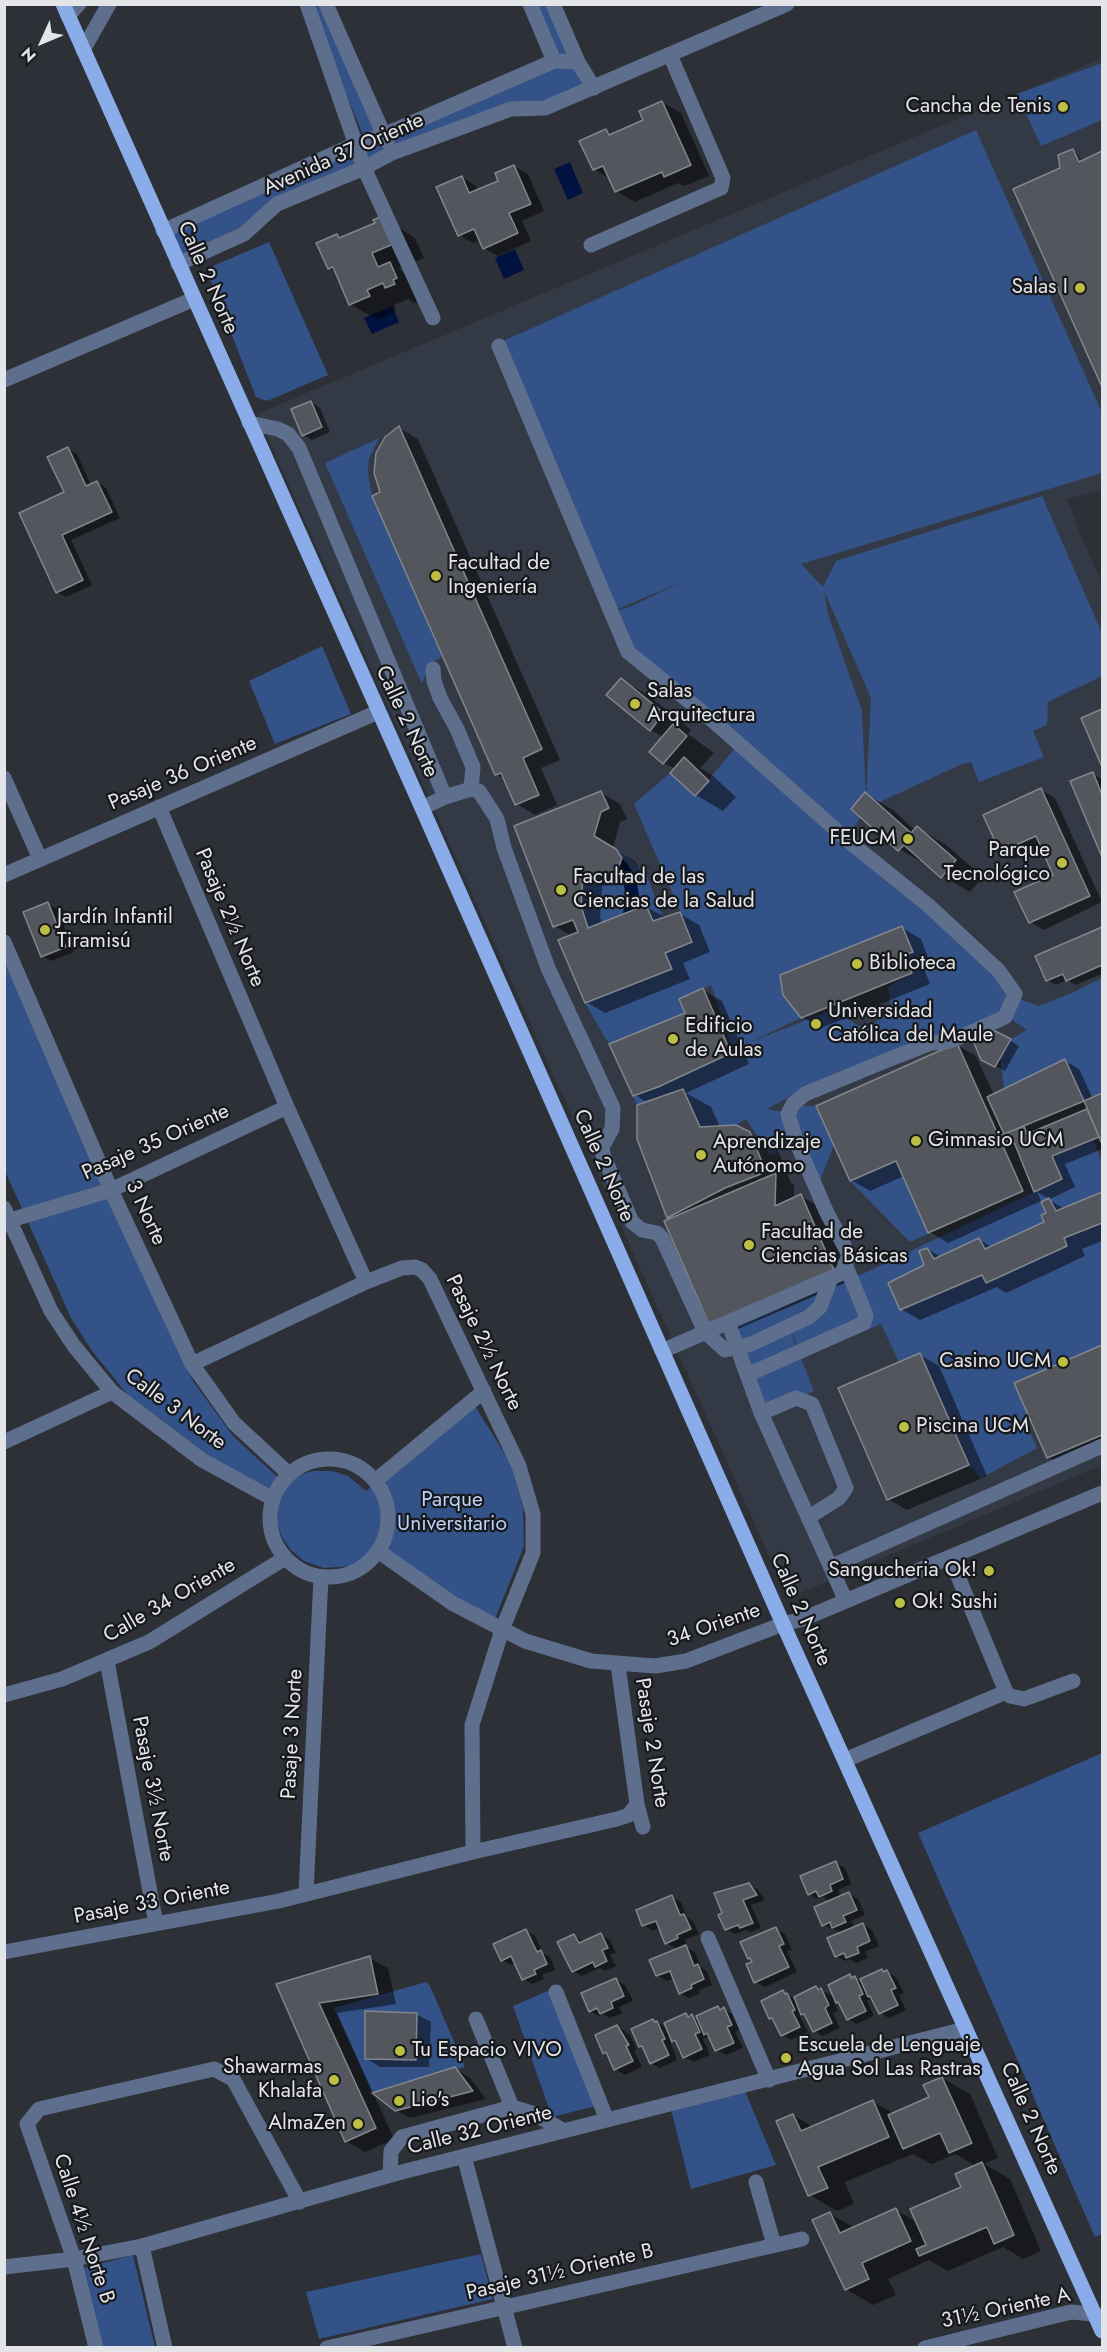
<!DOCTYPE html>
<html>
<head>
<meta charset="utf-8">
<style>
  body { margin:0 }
  #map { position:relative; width:1107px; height:2352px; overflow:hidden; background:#2d3036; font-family:Jost,sans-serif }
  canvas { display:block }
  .frame { position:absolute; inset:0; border:6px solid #e3e5e9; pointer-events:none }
  .north { position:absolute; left:12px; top:12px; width:60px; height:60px; -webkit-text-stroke:4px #17181b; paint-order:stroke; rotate:226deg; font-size:16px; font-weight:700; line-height:24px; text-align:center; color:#e3e5e9 }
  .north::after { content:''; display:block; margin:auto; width:21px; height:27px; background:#e3e5e9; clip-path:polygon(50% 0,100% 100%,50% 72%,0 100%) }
</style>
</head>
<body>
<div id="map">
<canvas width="1107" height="2352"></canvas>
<div class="frame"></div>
<div class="north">N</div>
</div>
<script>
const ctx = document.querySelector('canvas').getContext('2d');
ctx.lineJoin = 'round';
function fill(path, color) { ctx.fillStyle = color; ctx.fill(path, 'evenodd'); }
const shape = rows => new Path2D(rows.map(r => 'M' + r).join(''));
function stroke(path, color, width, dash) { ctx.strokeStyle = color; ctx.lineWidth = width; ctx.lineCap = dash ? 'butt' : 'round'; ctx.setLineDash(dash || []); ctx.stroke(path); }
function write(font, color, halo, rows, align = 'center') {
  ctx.font = font + ' Jost,sans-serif'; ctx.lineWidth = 4.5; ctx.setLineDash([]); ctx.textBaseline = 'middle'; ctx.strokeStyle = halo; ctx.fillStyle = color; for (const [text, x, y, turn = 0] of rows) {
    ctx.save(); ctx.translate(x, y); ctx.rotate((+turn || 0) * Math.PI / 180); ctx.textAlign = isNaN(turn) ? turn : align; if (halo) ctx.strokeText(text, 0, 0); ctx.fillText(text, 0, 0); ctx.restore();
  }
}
const built = shape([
  [1102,58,1102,490,1067,499,1083,541,1102,583,1102,1465,788,1598,257,414]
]);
const green = shape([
  [309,5,326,5,385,134,553,61,530,5,553,5,594,88,517,108,267,212,178,264,163,231,366,142],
  [1102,63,1102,120,1041,146,1017,94],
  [976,130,1102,413,1102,473,801,564,823,587,836,561,1042,496,1102,633,1102,676,1048,702,1047,725,1033,731,1044,757,979,782,971,762,962,764,865,809,850,834,997,976,1010,997,1003,1016,797,1093,767,1109,789,1113,802,1106,816,1106,834,1145,817,1188,798,1142,770,1155,746,1119,736,1125,700,1127,683,1089,637,1105,633,1096,658,1087,733,1050,711,985,680,999,685,1013,609,1044,585,1003,672,969,665,953,693,941,634,804,670,773,695,796,736,747,626,654,494,345],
  [682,582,632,606,616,611,615,610],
  [824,591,871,698,866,798,862,711,828,614],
  [902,926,912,952,905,955,912,973,888,987,891,1008,885,1015,873,1024,859,1026,848,1019,839,1007,748,1043,801,1018,783,995,780,975],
  [269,242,328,375,267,401,256,397,208,274,213,266],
  [379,438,369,459,368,472,372,496,442,656,430,665,422,684,325,463],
  [322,646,351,714,275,744,249,681],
  [617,849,631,859,648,878,663,918,653,921,646,905,639,907,639,895,635,875],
  [616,869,623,880,626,897,623,914,588,928,581,906,583,876,612,874],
  [4,961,117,1217,193,1381,233,1436,285,1484,297,1476,313,1471,332,1471,348,1476,366,1491,475,1406,511,1464,523,1509,524,1546,495,1619,427,1582,378,1545,369,1555,350,1566,324,1568,304,1561,291,1550,282,1537,277,1522,279,1495,212,1458,128,1395,92,1351,71,1318,5,1171],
  [1102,978,1102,1093,1084,1101,1064,1060,987,1097,1004,1088,1000,1058,1011,1039,1027,1030,1008,1017,1014,997,1039,1006,1074,992],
  [1093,1139,1102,1162,1102,1192,1056,1211,1049,1198,1041,1203,1046,1213,1041,1215,1044,1222,985,1249,979,1238,934,1259,927,1248,919,1251,924,1265,888,1283,900,1310,982,1275,987,1283,1067,1246,1064,1238,1102,1223,1102,1345,1015,1383,1030,1419,1026,1424,1037,1448,981,1478,969,1465,920,1354,899,1362,881,1324,803,1358,785,1318,814,1391,761,1413,723,1327,779,1304,781,1309,869,1271,1061,1179,1052,1156],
  [896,1161,930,1233,910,1242,850,1181],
  [1102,1753,1102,2234,1095,2237,918,1833],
  [426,1982,430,1986,465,2067,372,2093,334,2008],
  [550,1990,600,2105,552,2117,513,2006],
  [740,2079,776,2165,691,2189,668,2097],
  [481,2254,493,2299,319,2339,306,2292],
  [133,2255,155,2347,96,2347,80,2269]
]);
const water = shape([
  [570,162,583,193,568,200,554,169],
  [515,249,524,270,504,279,495,258],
  [392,306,399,322,372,334,364,318],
  [622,858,635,875,639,895,639,907,623,914,626,897,623,880,616,869]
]);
const shadow = shape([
  [662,102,681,113,709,176,684,186,678,183,635,202,616,191,610,179,594,169,606,131,614,135,645,121],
  [1073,150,1077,153,1082,162,1102,153,1102,383,1015,189,1062,169],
  [514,166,528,174,544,211,522,221,531,241,498,256,484,248,480,240,473,243,459,235,462,177,476,186,478,191,500,182],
  [382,217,415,238,424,258,399,269,417,280,422,299,414,303,408,299,394,305,396,311,378,320,350,304,337,273,329,268,337,235,342,239,376,224],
  [311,402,320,408,330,432,312,440,303,435],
  [399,428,418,439,560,760,541,768,557,805,535,815,517,804,506,780,496,774,382,493],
  [68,449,77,454,91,485,97,482,106,488,120,518,71,540,92,585,66,597,57,592],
  [621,680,648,695,691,730,688,734,714,753,700,768,712,775,736,797,723,811,696,795,675,769,664,763,663,737,651,730,608,695],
  [1102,710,1102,763,1083,719],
  [1093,774,1102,779,1102,853,1072,782],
  [1041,790,1055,798,1102,902,1044,930,1030,922,1055,875,1042,847,1015,859,1001,851],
  [601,793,620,804,627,819,620,822,613,848,635,861,640,870,638,876,631,884,602,886,600,917,602,924,646,907,665,917,680,914,699,925,710,952,683,963,690,979,605,1013,586,1002,572,936,554,926],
  [866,794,893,810,915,830,917,828,945,844,983,877,970,892,942,876,928,864,927,865,899,849],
  [48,904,57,909,74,952,51,961,42,956],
  [902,928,921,939,930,963,923,966,930,984,821,1028,802,1017],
  [1102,929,1102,974,1076,985,1067,980,1056,985,1047,980,1037,956],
  [703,990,722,1001,749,1064,686,1093,711,1107,720,1127,736,1126,778,1150,791,1183,794,1185,794,1199,801,1196,820,1207,852,1280,729,1333,672,1219,668,1217,648,1103,634,1094],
  [993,1031,1019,1046,1005,1071,982,1059],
  [957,1045,976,1056,994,1095,1065,1061,1079,1069,1093,1099,1102,1095,1102,1149,1065,1164,1075,1187,1050,1199,1037,1192,1041,1201,948,1243,930,1232,904,1176,870,1191,851,1180],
  [1102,1194,1102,1241,1082,1249,1085,1256,1006,1293,997,1287,920,1320,901,1309,926,1265,927,1249,941,1257,979,1240,992,1247,1046,1223,1049,1200,1065,1209],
  [1102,1347,1102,1453,1067,1468,1048,1457,1016,1384],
  [920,1355,939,1366,987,1476,907,1510,888,1499],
  [836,1863,845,1868,851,1884,838,1890,841,1897,849,1894,858,1899,865,1915,851,1921,855,1928,863,1924,872,1930,879,1946,865,1952,868,1958,856,1963,850,1959,846,1961,836,1956,844,1933,823,1925,830,1902,823,1897,818,1899,809,1894],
  [749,1885,758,1890,765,1900,751,1905,761,1928,750,1932,746,1930,735,1934,726,1929],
  [672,1897,681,1902,687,1917,693,1921,699,1934,685,1940,687,1943,682,1945,695,1952,701,1967,707,1971,712,1985,699,1990,700,1993,689,1998,680,1993,674,1978,667,1981,657,1975,679,1950,666,1943,660,1928,653,1931,644,1925],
  [776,1929,785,1934,792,1950,787,1951,797,1972,765,1987,755,1982,754,1963,749,1958],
  [526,1930,535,1936,543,1953,550,1957,555,1970,542,1975,544,1979,532,1984,523,1979,516,1963,511,1965,502,1960],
  [574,1935,584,1942,601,1935,610,1940,616,1953,610,1955,616,1966,605,1971,600,1968,582,1976,573,1971],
  [369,1958,388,1968,396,2004,337,2013,394,2139,365,2152,346,2141,278,1985],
  [882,1970,896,1977,904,1993,899,1995,906,2010,889,2018,880,2013,872,1998,867,2001,874,2016,857,2024,848,2019,842,2005,833,2000,838,2011,833,2013,840,2028,823,2036,814,2031,808,2017,804,2015,800,2017,808,2032,791,2040,782,2035,775,2021,770,2018,783,1992,794,1999,816,1988,835,1997,849,1976,860,1981],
  [616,1980,625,1985,633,2001,619,2007,622,2013,610,2018,603,2014,599,2016,590,2011],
  [718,2008,733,2014,740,2030,735,2032,743,2048,726,2055,717,2050,710,2036,703,2039,710,2055,694,2062,684,2057,678,2043,669,2038,677,2060,660,2068,651,2063,645,2049,640,2046,653,2020,668,2029,686,2014,700,2021],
  [416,2014,431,2022,429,2067,380,2067,366,2058],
  [617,2026,630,2035,637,2050,634,2051,642,2067,625,2075,615,2069,609,2055,604,2053],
  [455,2069,469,2077,486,2099,410,2118,396,2110],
  [942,2078,970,2094,998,2158,984,2164,1010,2179,1041,2251,1023,2259,1003,2247,948,2271,929,2260,888,2279,896,2295,873,2305,846,2289,830,2214,855,2228,896,2210,918,2223,963,2188,976,2166,955,2154,932,2164,913,2154,845,2182,854,2204,837,2211,810,2195,793,2115,813,2127,873,2102,895,2114,931,2098]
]);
const building = shape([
  [662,101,691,165,664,177,662,172,615,192,603,166,593,170,579,141,606,129,609,135,643,120,639,111,662,101],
  [1073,149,1079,162,1102,151,1102,387,1013,189,1060,168,1058,155,1073,149],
  [514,165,531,204,509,213,518,233,483,249,474,229,458,236,436,187,462,176,469,193,498,181,495,173,514,165],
  [382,216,398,242,372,253,378,267,390,262,397,278,393,280,395,284,385,288,383,283,367,290,370,296,349,305,333,267,328,269,316,243,337,234,339,238,375,223,373,220,382,216],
  [311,401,322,427,302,436,291,409,311,401],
  [399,426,542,749,523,758,539,795,515,805,501,773,495,775,372,496,380,492,374,473,376,453,385,437,399,426],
  [68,447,86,486,97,481,112,512,62,535,83,580,56,593,19,513,64,492,47,457,68,447],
  [621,678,664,713,650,731,606,695,621,678],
  [1102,709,1102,767,1081,718,1102,709],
  [673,724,687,736,663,764,649,752,673,724],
  [684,757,709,781,695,796,670,773,684,757],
  [1093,772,1102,795,1102,857,1070,781,1093,772],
  [1041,788,1090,896,1029,923,1014,892,1053,875,1036,836,1000,852,983,815,1041,788],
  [601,791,609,808,601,812,594,836,616,849,622,858,619,866,612,874,583,876,581,906,588,928,646,905,653,921,680,912,692,942,665,953,672,969,585,1003,558,940,578,932,573,920,553,927,514,826,601,791],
  [865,792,911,833,917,826,956,860,941,878,904,845,898,851,851,809,865,792],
  [48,902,66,947,41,957,23,912,48,902],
  [902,926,913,952,905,955,912,973,801,1018,783,995,780,975,902,926],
  [1102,927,1102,965,1066,981,1063,974,1046,981,1035,956,1102,927],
  [703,988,731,1053,658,1087,633,1096,609,1044,685,1013,679,999,703,988],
  [993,1030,1011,1039,995,1067,981,1060,972,1038,993,1030],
  [957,1043,1023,1191,928,1233,896,1161,850,1181,816,1106,957,1043],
  [1065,1059,1084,1101,1004,1134,987,1097,1065,1059],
  [683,1089,700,1127,736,1125,750,1132,766,1172,725,1188,667,1218,637,1139,637,1105,683,1089],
  [1102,1093,1102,1144,1084,1101,1102,1093],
  [1087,1109,1099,1137,1052,1156,1062,1179,1034,1192,1014,1142,1004,1147,999,1136,1024,1126,1027,1134,1087,1109],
  [776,1173,775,1206,801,1194,834,1270,709,1324,664,1221,776,1173],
  [1102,1192,1102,1223,1064,1238,1067,1246,986,1283,982,1275,900,1310,888,1283,924,1265,919,1251,927,1248,934,1259,979,1238,985,1249,1044,1222,1041,1215,1046,1213,1041,1202,1049,1198,1056,1211,1102,1192],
  [1102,1345,1102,1435,1047,1458,1014,1383,1102,1345],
  [920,1353,969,1465,887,1500,838,1388,920,1353],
  [836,1861,843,1879,830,1885,832,1891,819,1897,816,1891,808,1895,800,1876,836,1861],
  [749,1883,757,1895,743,1900,753,1923,740,1928,738,1925,725,1930,718,1915,722,1913,714,1893,749,1883],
  [849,1892,857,1910,843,1916,846,1922,832,1928,830,1922,822,1926,814,1907,849,1892],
  [672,1895,680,1915,684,1914,691,1929,677,1935,678,1938,665,1944,656,1921,642,1926,636,1910,672,1895],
  [863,1923,870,1941,857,1947,859,1953,846,1958,844,1953,835,1957,827,1938,863,1923],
  [776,1927,784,1944,779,1946,789,1967,754,1983,746,1964,752,1962,750,1958,748,1959,740,1942,776,1927],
  [526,1929,537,1952,541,1950,547,1964,534,1970,536,1974,522,1980,511,1956,501,1961,493,1944,526,1929],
  [601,1933,608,1948,602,1950,607,1961,595,1967,593,1962,572,1972,557,1942,574,1934,579,1943,601,1933],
  [686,1945,694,1966,698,1964,704,1979,691,1985,692,1988,679,1994,670,1971,656,1976,649,1960,686,1945],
  [370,1956,378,1994,319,2003,376,2128,345,2142,276,1984,370,1956],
  [882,1969,883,1972,887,1970,896,1988,891,1990,898,2005,879,2014,870,1996,868,1997,860,1979,882,1969],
  [850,1974,851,1978,855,1976,863,1994,859,1996,866,2011,847,2020,838,2002,836,2003,828,1985,850,1974],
  [616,1978,624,1996,611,2002,613,2008,600,2014,597,2008,589,2012,581,1993,616,1978],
  [816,1986,818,1990,821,1988,829,2005,825,2008,832,2023,813,2032,804,2014,801,2015,794,1997,816,1986],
  [783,1990,785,1994,787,1993,795,2010,792,2011,800,2027,781,2036,772,2018,769,2019,761,2001,783,1990],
  [718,2006,720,2010,724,2007,732,2025,727,2027,734,2043,715,2051,707,2033,704,2035,696,2016,718,2006],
  [365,2011,417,2013,416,2060,365,2059,365,2011],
  [686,2013,688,2017,692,2014,700,2032,695,2034,702,2049,683,2058,675,2040,672,2042,664,2023,686,2013],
  [653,2019,655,2022,657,2021,665,2039,662,2040,669,2055,650,2064,642,2046,639,2047,631,2029,653,2019],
  [617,2025,629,2045,626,2046,633,2061,614,2070,606,2052,603,2054,595,2035,617,2025],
  [455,2067,473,2091,395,2111,372,2093,455,2067],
  [942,2077,972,2143,949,2153,940,2133,903,2149,888,2115,929,2097,923,2085,942,2077],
  [873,2100,889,2137,818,2167,828,2188,808,2196,776,2121,793,2114,801,2131,873,2100],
  [982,2162,1014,2235,994,2244,987,2227,919,2256,916,2249,926,2245,910,2209,961,2187,955,2174,982,2162],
  [896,2208,911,2241,862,2263,869,2279,845,2290,812,2220,830,2212,840,2233,896,2208]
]);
const minor = shape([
  [307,4,364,168,433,318],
  [326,4,387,142],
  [530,4,554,61],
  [553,4,578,62,594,88],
  [68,16,79,4],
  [83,50,109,4],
  [163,231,355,144,384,135,554,61,578,62],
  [591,245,721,188,723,178,670,55],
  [178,264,244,234,277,204,364,168,392,153,511,109,545,108,787,4],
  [499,346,628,652,712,720,852,844,928,905,999,971,1015,994,1005,1017,963,1036,947,1042,931,1043,885,1061,805,1094,793,1104,788,1114,796,1141,826,1211,849,1255,842,1273,662,1351],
  [4,380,194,299],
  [249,423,278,429,288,434,299,448,445,797,471,789,479,791,497,819,504,848,548,968,613,1108,612,1129,602,1147,603,1155,632,1222,642,1230,657,1233,662,1238,705,1332,725,1350,751,1344,809,1317,820,1307,831,1278],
  [433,669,434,681,440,698,457,729,473,767,471,789],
  [4,778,40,859],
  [159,807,287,1107,366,1282],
  [422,808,445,797],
  [4,875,378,712],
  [4,942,111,1190,192,1364,234,1423,289,1474],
  [4,1208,51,1311,74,1346,112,1392,202,1460,273,1499],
  [4,1222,111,1190,287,1107],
  [728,1322,761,1413,846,1601],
  [192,1364,366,1282,402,1268,415,1267,422,1270,430,1279,519,1466,533,1514,533,1553,502,1630,472,1725,473,1852],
  [747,1375,864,1323,866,1315,845,1264],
  [761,1413,796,1398,812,1404,846,1488,839,1498,809,1517],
  [4,1442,112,1392],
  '270 1518a59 59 0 1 1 118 0a59 59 0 1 1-118 0Z',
  [375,1481,484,1391],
  [378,1551,452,1603,525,1641,591,1661,655,1666,686,1661,783,1624,803,1619,1102,1493],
  [950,1557,1006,1692,1010,1696,1024,1699,1073,1681],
  [832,1566,1102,1446],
  [107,1661,156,1924],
  [618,1665,637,1804,643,1827],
  [4,1695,62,1679,149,1642,285,1558],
  [845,1760,1006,1692],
  [306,1893,321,1577],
  [708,1938,769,2080],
  [4,1952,279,1901,473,1852,617,1819,629,1815,637,1804],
  [556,1992,607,2120],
  [476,2019,512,2107],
  [464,2156,515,2348],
  [390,2175,391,2151,402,2137,512,2107,535,2114,564,2131],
  [756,2182,774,2245],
  [142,2246,165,2348],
  [4,2267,74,2259,142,2246,398,2173,965,2029],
  [96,2348,74,2259,27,2124,39,2109,214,2069,233,2079,300,2202],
  [327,2348,802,2239],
  [925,2348,1071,2312,1095,2314,1102,2317]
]);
const major = shape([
  [63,4,422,808,783,1624,1102,2331]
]);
const markers = [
  [1063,107,6,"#bcbf44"],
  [1080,288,6,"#bcbf44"],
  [436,576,6,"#bcbf44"],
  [635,704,6,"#bcbf44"],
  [908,839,6,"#bcbf44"],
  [1062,863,6,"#bcbf44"],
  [561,890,6,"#bcbf44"],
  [45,930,6,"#bcbf44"],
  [857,964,6,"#bcbf44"],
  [816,1024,6,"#bcbf44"],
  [673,1039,6,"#bcbf44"],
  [916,1141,6,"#bcbf44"],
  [701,1155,6,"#bcbf44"],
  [749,1245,6,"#bcbf44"],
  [1063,1362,6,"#bcbf44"],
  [904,1427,6,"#bcbf44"],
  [989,1571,6,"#bcbf44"],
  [900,1603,6,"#bcbf44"],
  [400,2051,6,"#bcbf44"],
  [786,2058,6,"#bcbf44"],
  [334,2080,6,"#bcbf44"],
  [399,2101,6,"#bcbf44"],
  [358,2124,6,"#bcbf44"]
];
const poiNames = [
  ["Cancha de Tenis",1051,107,"right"],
  ["Salas I",1068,288,"right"],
  ["Facultad de",448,564],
  ["Ingeniería",448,588],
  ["Salas",647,692],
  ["Arquitectura",647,716],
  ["FEUCM",896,839,"right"],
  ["Parque",1050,851,"right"],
  ["Tecnológico",1050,875,"right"],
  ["Facultad de las",573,878],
  ["Ciencias de la Salud",573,902],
  ["Jardín Infantil",57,918],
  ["Tiramisú",57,942],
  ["Biblioteca",869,964],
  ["Universidad",828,1012],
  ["Católica del Maule",828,1036],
  ["Edificio",685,1027],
  ["de Aulas",685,1051],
  ["Gimnasio UCM",928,1141],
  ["Aprendizaje",713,1143],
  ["Autónomo",713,1167],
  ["Facultad de",761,1233],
  ["Ciencias Básicas",761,1257],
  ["Casino UCM",1051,1362,"right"],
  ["Piscina UCM",916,1427],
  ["Sangucheria Ok!",977,1571,"right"],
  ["Ok! Sushi",912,1603],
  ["Escuela de Lenguaje",798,2046],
  ["Agua Sol Las Rastras",798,2070],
  ["Tu Espacio VIVO",412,2051],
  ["Shawarmas",322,2068,"right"],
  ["Khalafa",322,2092,"right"],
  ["Lio's",411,2101],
  ["AlmaZen",346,2124,"right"]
];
const streetNames = [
  ["Avenida 37 Oriente",344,155,-24],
  ["Calle 2 Norte",207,278,66],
  ["Calle 2 Norte",406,722,65],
  ["Pasaje 36 Oriente",183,774,-23],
  ["Pasaje 2½ Norte",229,918,67],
  ["Pasaje 35 Oriente",156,1143,-24],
  ["Calle 2 Norte",603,1166,66],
  ["3 Norte",145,1213,65],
  ["Pasaje 2½ Norte",483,1343,64],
  ["Calle 3 Norte",175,1410,37],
  ["Calle 34 Oriente",170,1601,-30],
  ["Calle 2 Norte",800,1610,66],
  ["34 Oriente",714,1626,-19],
  ["Pasaje 3 Norte",293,1734,-87],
  ["Pasaje 2 Norte",651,1743,81],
  ["Pasaje 3½ Norte",152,1789,79],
  ["Pasaje 33 Oriente",152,1903,-11],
  ["Calle 2 Norte",1030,2119,66],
  ["Calle 32 Oriente",480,2131,-14],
  ["Calle 4½ Norte B",83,2229,72],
  ["Pasaje 31½ Oriente B",560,2273,-13],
  ["31½ Oriente A",1006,2309,-12]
];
const parkNames = [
  ["Parque",452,1501],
  ["Universitario",452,1525]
];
fill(built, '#343a45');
fill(green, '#335288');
fill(water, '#001340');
fill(shadow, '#0007');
fill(building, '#53565d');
stroke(building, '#82868d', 1.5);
stroke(minor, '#5e6f8d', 15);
stroke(major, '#8aadea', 15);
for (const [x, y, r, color] of markers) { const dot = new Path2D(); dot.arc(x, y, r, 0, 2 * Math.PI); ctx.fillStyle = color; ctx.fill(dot); stroke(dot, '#17181b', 2); }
write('21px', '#e3e5e9', '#17181b', poiNames, 'left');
write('21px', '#e3e5e9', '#17181b', streetNames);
write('21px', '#bbd1f6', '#17181b', parkNames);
</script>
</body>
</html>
